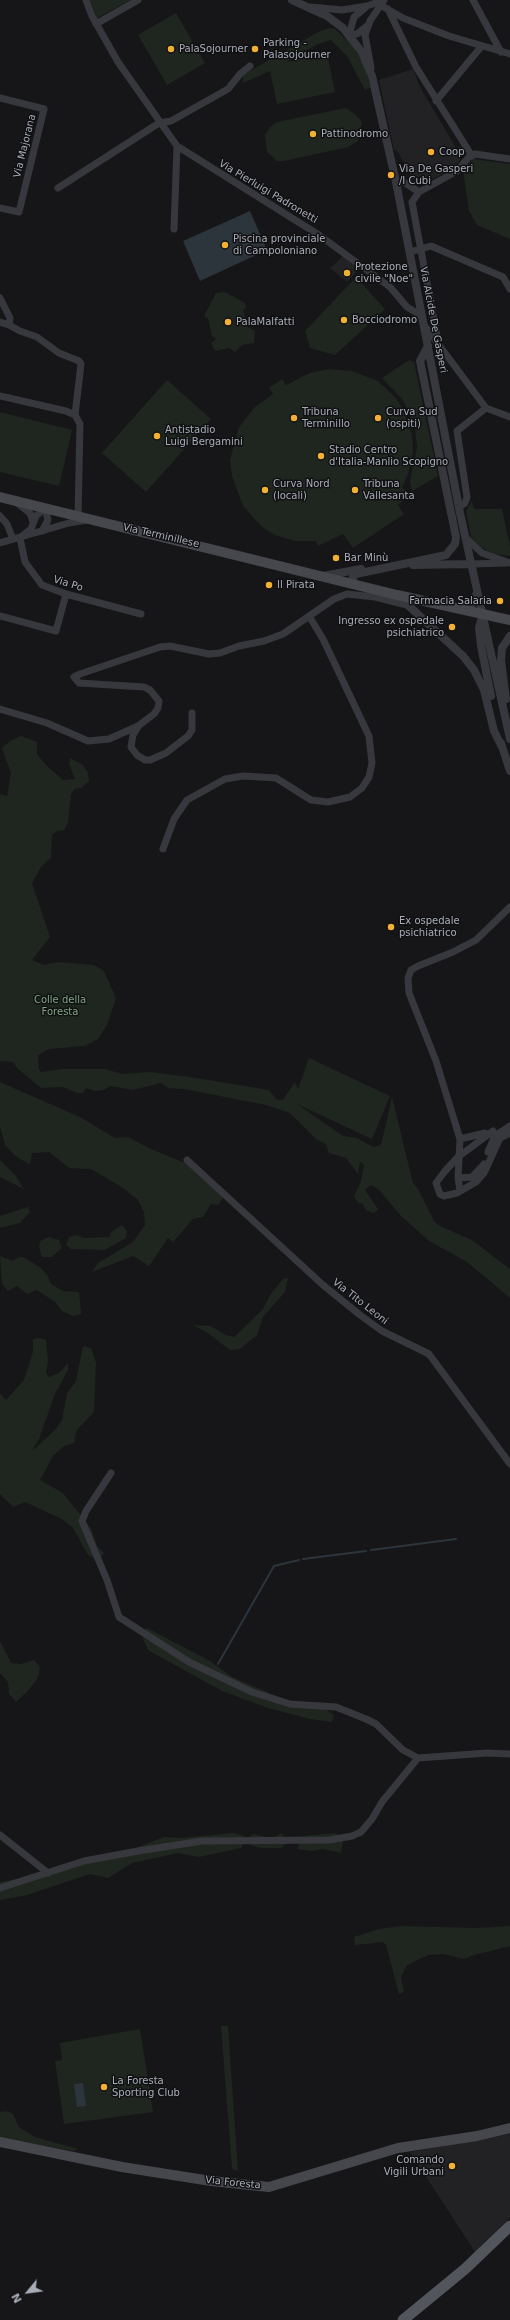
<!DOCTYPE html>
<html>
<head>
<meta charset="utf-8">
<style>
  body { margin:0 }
  #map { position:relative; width:510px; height:2320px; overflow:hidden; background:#161618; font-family:"DejaVu Sans",sans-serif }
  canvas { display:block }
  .north { position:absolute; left:8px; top:2272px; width:40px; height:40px; -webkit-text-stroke:3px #111113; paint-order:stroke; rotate:241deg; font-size:11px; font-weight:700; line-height:16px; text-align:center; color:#a8adb8 }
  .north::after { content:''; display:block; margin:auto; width:14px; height:18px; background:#a8adb8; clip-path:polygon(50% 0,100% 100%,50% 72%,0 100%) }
</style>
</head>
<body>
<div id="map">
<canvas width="510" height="2320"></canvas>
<div class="north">N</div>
</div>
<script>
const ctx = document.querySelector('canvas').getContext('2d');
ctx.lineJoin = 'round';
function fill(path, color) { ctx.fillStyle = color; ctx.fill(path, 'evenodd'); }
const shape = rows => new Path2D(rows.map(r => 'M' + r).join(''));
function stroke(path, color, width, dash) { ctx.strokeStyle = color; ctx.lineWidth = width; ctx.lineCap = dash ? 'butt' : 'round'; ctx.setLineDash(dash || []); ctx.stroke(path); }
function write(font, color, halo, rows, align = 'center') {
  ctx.font = font + ' "DejaVu Sans",sans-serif'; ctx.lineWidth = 3; ctx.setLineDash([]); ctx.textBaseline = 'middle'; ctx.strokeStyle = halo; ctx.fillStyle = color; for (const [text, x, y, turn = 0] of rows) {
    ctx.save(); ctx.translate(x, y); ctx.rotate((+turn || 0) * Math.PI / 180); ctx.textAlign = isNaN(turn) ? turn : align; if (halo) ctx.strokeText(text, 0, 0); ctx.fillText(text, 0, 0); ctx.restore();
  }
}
const built = shape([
  [413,69,420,87,456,148,461,146,463,155,455,167,431,180,415,183,398,152,394,150,379,80],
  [343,256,360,268,347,282,330,268],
  [510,2134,510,2217,475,2252,410,2152]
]);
const green = shape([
  [90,0,130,0,97,18],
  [176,13,205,63,167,85,138,35],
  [329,28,335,29,354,47,367,73,370,88,365,90,347,56,331,40,316,45,286,62,327,54,335,92,277,104,270,71,243,83,243,75,318,32],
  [346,108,355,114,362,122,358,141,348,147,284,161,277,161,267,152,265,135,270,127,277,122],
  [473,159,510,164,510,239,477,225,469,211,463,171],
  [356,277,385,309,335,355,310,348,305,331],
  [225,292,245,303,246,308,243,310,248,327,255,331,254,343,242,345,235,352,229,348,215,351,211,343,216,339,212,336,208,318,205,317,205,314,216,293],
  [409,360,414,362,438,476,412,491,410,481,417,448,415,427,403,400,382,378],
  [329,369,352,371,378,381,396,398,402,408,412,434,413,453,408,474,402,487,409,495,398,505,404,514,353,548,343,534,318,546,316,541,295,541,275,535,262,527,243,506,232,476,230,460,239,427,255,407,273,394,269,388,282,379,286,385,310,373],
  [167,380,211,419,146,492,102,453],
  [0,412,72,430,59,486,0,472],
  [472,501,474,509,502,509,510,546,510,556,494,554,481,547,471,537,466,511],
  [21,736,37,742,37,754,46,765,63,780,75,779,69,764,70,758,83,765,88,773,89,781,81,788,75,789,71,794,68,823,64,830,57,831,52,835,51,858,41,867,32,883,50,937,32,960,44,965,58,962,94,965,104,971,116,998,107,1025,98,1039,85,1046,49,1049,38,1055,39,1069,41,1072,62,1069,105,1069,122,1074,149,1072,190,1077,269,1090,277,1100,283,1100,295,1082,298,1089,309,1058,390,1096,372,1139,297,1104,343,1136,357,1138,373,1147,381,1145,392,1097,413,1183,418,1189,434,1221,440,1226,472,1240,510,1269,510,1298,467,1262,429,1241,402,1217,379,1190,371,1185,365,1190,378,1209,374,1213,366,1210,362,1203,358,1203,354,1196,361,1181,364,1165,360,1161,358,1174,346,1158,329,1153,326,1144,317,1140,290,1113,266,1105,184,1089,168,1088,161,1083,133,1090,110,1086,104,1090,96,1091,86,1088,83,1093,77,1093,63,1087,41,1088,18,1069,13,1062,0,1061,0,794,7,796,11,773,2,748,10,741],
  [0,1082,80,1117,115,1138,128,1137,151,1149,185,1163,204,1177,223,1198,218,1205,211,1204,203,1217,193,1219,173,1242,168,1238,149,1266,133,1256,92,1272,98,1263,133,1242,145,1225,144,1212,138,1200,123,1188,91,1169,69,1168,49,1152,32,1153,30,1165,14,1155,5,1145,0,1126],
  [0,1160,16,1176,24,1189,0,1177],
  [28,1207,30,1212,20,1223,0,1228,0,1216],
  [122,1225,127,1231,126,1238,105,1250,71,1249,66,1245,69,1237,77,1235,84,1238,110,1237,111,1232],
  [49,1237,59,1240,62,1248,52,1257,42,1257,39,1247,40,1241],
  [0,1256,13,1261,19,1257,23,1257,41,1268,48,1276,51,1284,63,1291,79,1292,81,1314,73,1316,62,1311,55,1302,37,1290,27,1294,17,1286,8,1291,2,1284],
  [288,1278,285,1292,263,1317,257,1335,240,1349,230,1350,208,1333,193,1325,211,1326,226,1335,234,1337,263,1309,270,1295,283,1279],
  [40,1338,46,1340,48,1362,46,1373,49,1377,59,1373,68,1363,68,1370,55,1394,39,1439,32,1451,55,1430,62,1420,67,1393,76,1381,83,1346,91,1348,96,1363,94,1412,77,1430,74,1443,64,1446,53,1456,40,1480,63,1493,91,1528,97,1546,104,1553,98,1561,88,1555,73,1528,62,1519,25,1502,13,1507,0,1494,0,1393,6,1400,24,1380,33,1352,33,1339],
  [147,1628,210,1661,232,1677,298,1705,324,1708,334,1715,332,1722,310,1719,268,1708,222,1691,148,1650,141,1634],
  [0,1641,11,1663,21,1664,34,1660,40,1667,38,1678,27,1692,16,1702,9,1694,8,1682,0,1673],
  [234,1833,244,1836,245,1841,241,1848,199,1857,178,1853,132,1863,108,1878,90,1874,27,1895,0,1900,0,1882,40,1875,128,1851,164,1837,180,1838],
  [282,1833,287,1843,281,1848,261,1848,249,1845,249,1837,253,1834,272,1838],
  [336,1833,343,1842,341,1853,323,1849,311,1851,297,1849,303,1836],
  [401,1926,476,1928,510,1926,510,1946,474,1955,464,1959,443,1954,428,1955,407,1965,401,1977,404,1992,399,1994,386,1945,383,1942,355,1945,354,1937,379,1929],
  [221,2026,228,2026,238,2171,232,2169],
  [140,2029,153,2112,64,2124,55,2061,62,2060,60,2043],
  [6,2111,13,2114,19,2127,35,2137,78,2149,74,2151,0,2138,0,2112]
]);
const water = shape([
  [250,211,267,250,200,281,183,241],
  [83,2083,86,2106,77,2107,74,2084]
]);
const stream = shape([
  [371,1550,456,1539],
  [303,1559,366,1551],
  [218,1664,274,1566,299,1560]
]);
const minor = shape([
  [86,0,92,16,118,62,177,146,319,235,390,287,407,307,422,316],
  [473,0,501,52],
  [380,5,403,18,449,36,510,54],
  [311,7,342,10,367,6,384,0],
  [365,8,354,17,349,35,357,34,367,26],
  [388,9,416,67,472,156],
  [96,24,138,0],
  [371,68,365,35,370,21,384,0],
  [0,98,44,109,19,212,0,208],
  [436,101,481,47],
  [396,182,404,182,419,192],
  [58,188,159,123,171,121,228,89,240,74,250,66],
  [174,229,177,146],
  [410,252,431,246,503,277,510,289],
  [0,298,10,318,9,325,0,322],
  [9,325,20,331,37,337,59,353,79,361,81,364,75,415],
  [424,325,486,408,510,417],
  [438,342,412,202,419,192,457,171,469,157,475,154,510,159],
  [0,396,66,411,75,415,80,424,78,517],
  [17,503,30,513,33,522],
  [459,507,465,503,467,497,457,431,486,408],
  [0,516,7,524,13,539],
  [22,536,31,529,36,516,45,508,48,520,42,531],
  [20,538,25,562,42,585,66,594,141,614],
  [466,538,482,553,510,563],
  [0,543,69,523,87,520],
  [471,564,506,563],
  [0,616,56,631,66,594],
  [0,709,47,723,88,741,109,739,138,726,154,714,158,708,159,701,150,690,144,687,79,683,74,677,80,674,160,647,170,646,209,654,220,653,239,646,264,641,283,634,334,599,347,594,375,597,407,605],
  [138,727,133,735,131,747,137,755,145,760,150,760,166,753,188,736,192,730,192,713],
  [163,849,174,819,187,800,225,779,243,776,276,778,311,800,328,802,350,797,362,788,369,777,372,763,369,736,323,639,309,616],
  [493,1131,458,1157,445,1171,436,1183,440,1194,444,1196,457,1193,476,1182,484,1173,500,1138,510,1133],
  [460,1139,485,1133],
  [488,1152,495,1136,510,1126],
  [187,1160,323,1285,360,1315,382,1331,429,1354,510,1464],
  [458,1178,472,1177,484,1164],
  [460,1191,458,1178,460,1139,436,1061,409,993,408,978,411,970,418,966,453,952,476,940,510,907],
  [111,1473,86,1511,82,1521,107,1580,119,1617,189,1662,252,1692,290,1704,336,1707,366,1719,376,1724,403,1750,418,1758],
  [0,1835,48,1873],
  [0,1888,84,1861,138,1851,202,1841,330,1840,352,1836,361,1832,372,1819,382,1802,418,1758,487,1753,510,1754]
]);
const tertiary = shape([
  [292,0,327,16,343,28,361,51,372,76,396,182,460,513,510,739],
  [413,565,471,564],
  [323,576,361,569],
  [353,584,352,579,356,574,446,555,455,544,456,537,420,361,428,346],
  [397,595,463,656,474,670,484,690,494,731,502,747],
  [465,611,474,602,477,592],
  [482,617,479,628,481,646,491,696],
  [506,699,501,661,502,648,510,636],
  [501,743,510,771]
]);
const secondary = shape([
  [0,497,397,595,510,620],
  [0,2142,122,2167,211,2181,269,2187,398,2148,477,2136,510,2128]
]);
const primary = shape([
  [403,2320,465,2269,510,2226]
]);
const markers = [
  [171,49,4,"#f2b134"],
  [255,49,4,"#f2b134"],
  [313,134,4,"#f2b134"],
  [431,152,4,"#f2b134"],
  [391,175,4,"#f2b134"],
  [225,245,4,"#f2b134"],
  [347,273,4,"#f2b134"],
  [344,320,4,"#f2b134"],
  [228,322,4,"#f2b134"],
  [294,418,4,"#f2b134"],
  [378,418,4,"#f2b134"],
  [157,436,4,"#f2b134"],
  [321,456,4,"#f2b134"],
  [265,490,4,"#f2b134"],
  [355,490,4,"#f2b134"],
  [336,558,4,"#f2b134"],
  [269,585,4,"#f2b134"],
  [500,601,4,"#f2b134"],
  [452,627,4,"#f2b134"],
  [391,927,4,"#f2b134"],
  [104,2087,4,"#f2b134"],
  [452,2166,4,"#f2b134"]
];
const poiNames = [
  ["Parking -",263,43],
  ["Palasojourner",263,55],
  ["PalaSojourner",179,49],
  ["Pattinodromo",321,134],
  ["Coop",439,152],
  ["Via De Gasperi",399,169],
  ["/I Cubi",399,181],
  ["Piscina provinciale",233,239],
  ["di Campoloniano",233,251],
  ["Protezione",355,267],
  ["civile \"Noe\"",355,279],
  ["Bocciodromo",352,320],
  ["PalaMalfatti",236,322],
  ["Tribuna",302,412],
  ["Terminillo",302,424],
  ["Curva Sud",386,412],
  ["(ospiti)",386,424],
  ["Antistadio",165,430],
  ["Luigi Bergamini",165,442],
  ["Stadio Centro",329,450],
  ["d'Italia-Manlio Scopigno",329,462],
  ["Curva Nord",273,484],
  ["(locali)",273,496],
  ["Tribuna",363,484],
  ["Vallesanta",363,496],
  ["Bar Minù",344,558],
  ["Il Pirata",277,585],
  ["Farmacia Salaria",492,601,"right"],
  ["Ingresso ex ospedale",444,621,"right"],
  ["psichiatrico",444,633,"right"],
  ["Ex ospedale",399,921],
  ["psichiatrico",399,933],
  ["La Foresta",112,2081],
  ["Sporting Club",112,2093],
  ["Comando",444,2160,"right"],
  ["Vigili Urbani",444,2172,"right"]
];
const streetNames = [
  ["Via Majorana",25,146,-76],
  ["Via Pierluigi Padronetti",268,192,31],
  ["Via Alcide De Gasperi",433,320,79],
  ["Via Terminillese",161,536,13],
  ["Via Po",68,584,17],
  ["Via Tito Leoni",360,1302,38],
  ["Via Foresta",233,2183,6]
];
const parkNames = [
  ["Colle della",60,1000],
  ["Foresta",60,1012]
];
fill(built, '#222225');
fill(green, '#1e261f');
fill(water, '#2c353c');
stroke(stream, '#2c353c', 2);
stroke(minor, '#37383d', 7);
stroke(tertiary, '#37383d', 8);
stroke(secondary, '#45474d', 10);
stroke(primary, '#53555c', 11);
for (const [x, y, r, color] of markers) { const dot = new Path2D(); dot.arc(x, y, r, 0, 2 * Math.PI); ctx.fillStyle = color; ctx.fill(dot); stroke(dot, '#111113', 1.5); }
write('10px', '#a8adb8', '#111113', poiNames, 'left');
write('10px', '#a8adb8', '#111113', streetNames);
write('10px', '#7fa381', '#111113', parkNames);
</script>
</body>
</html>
